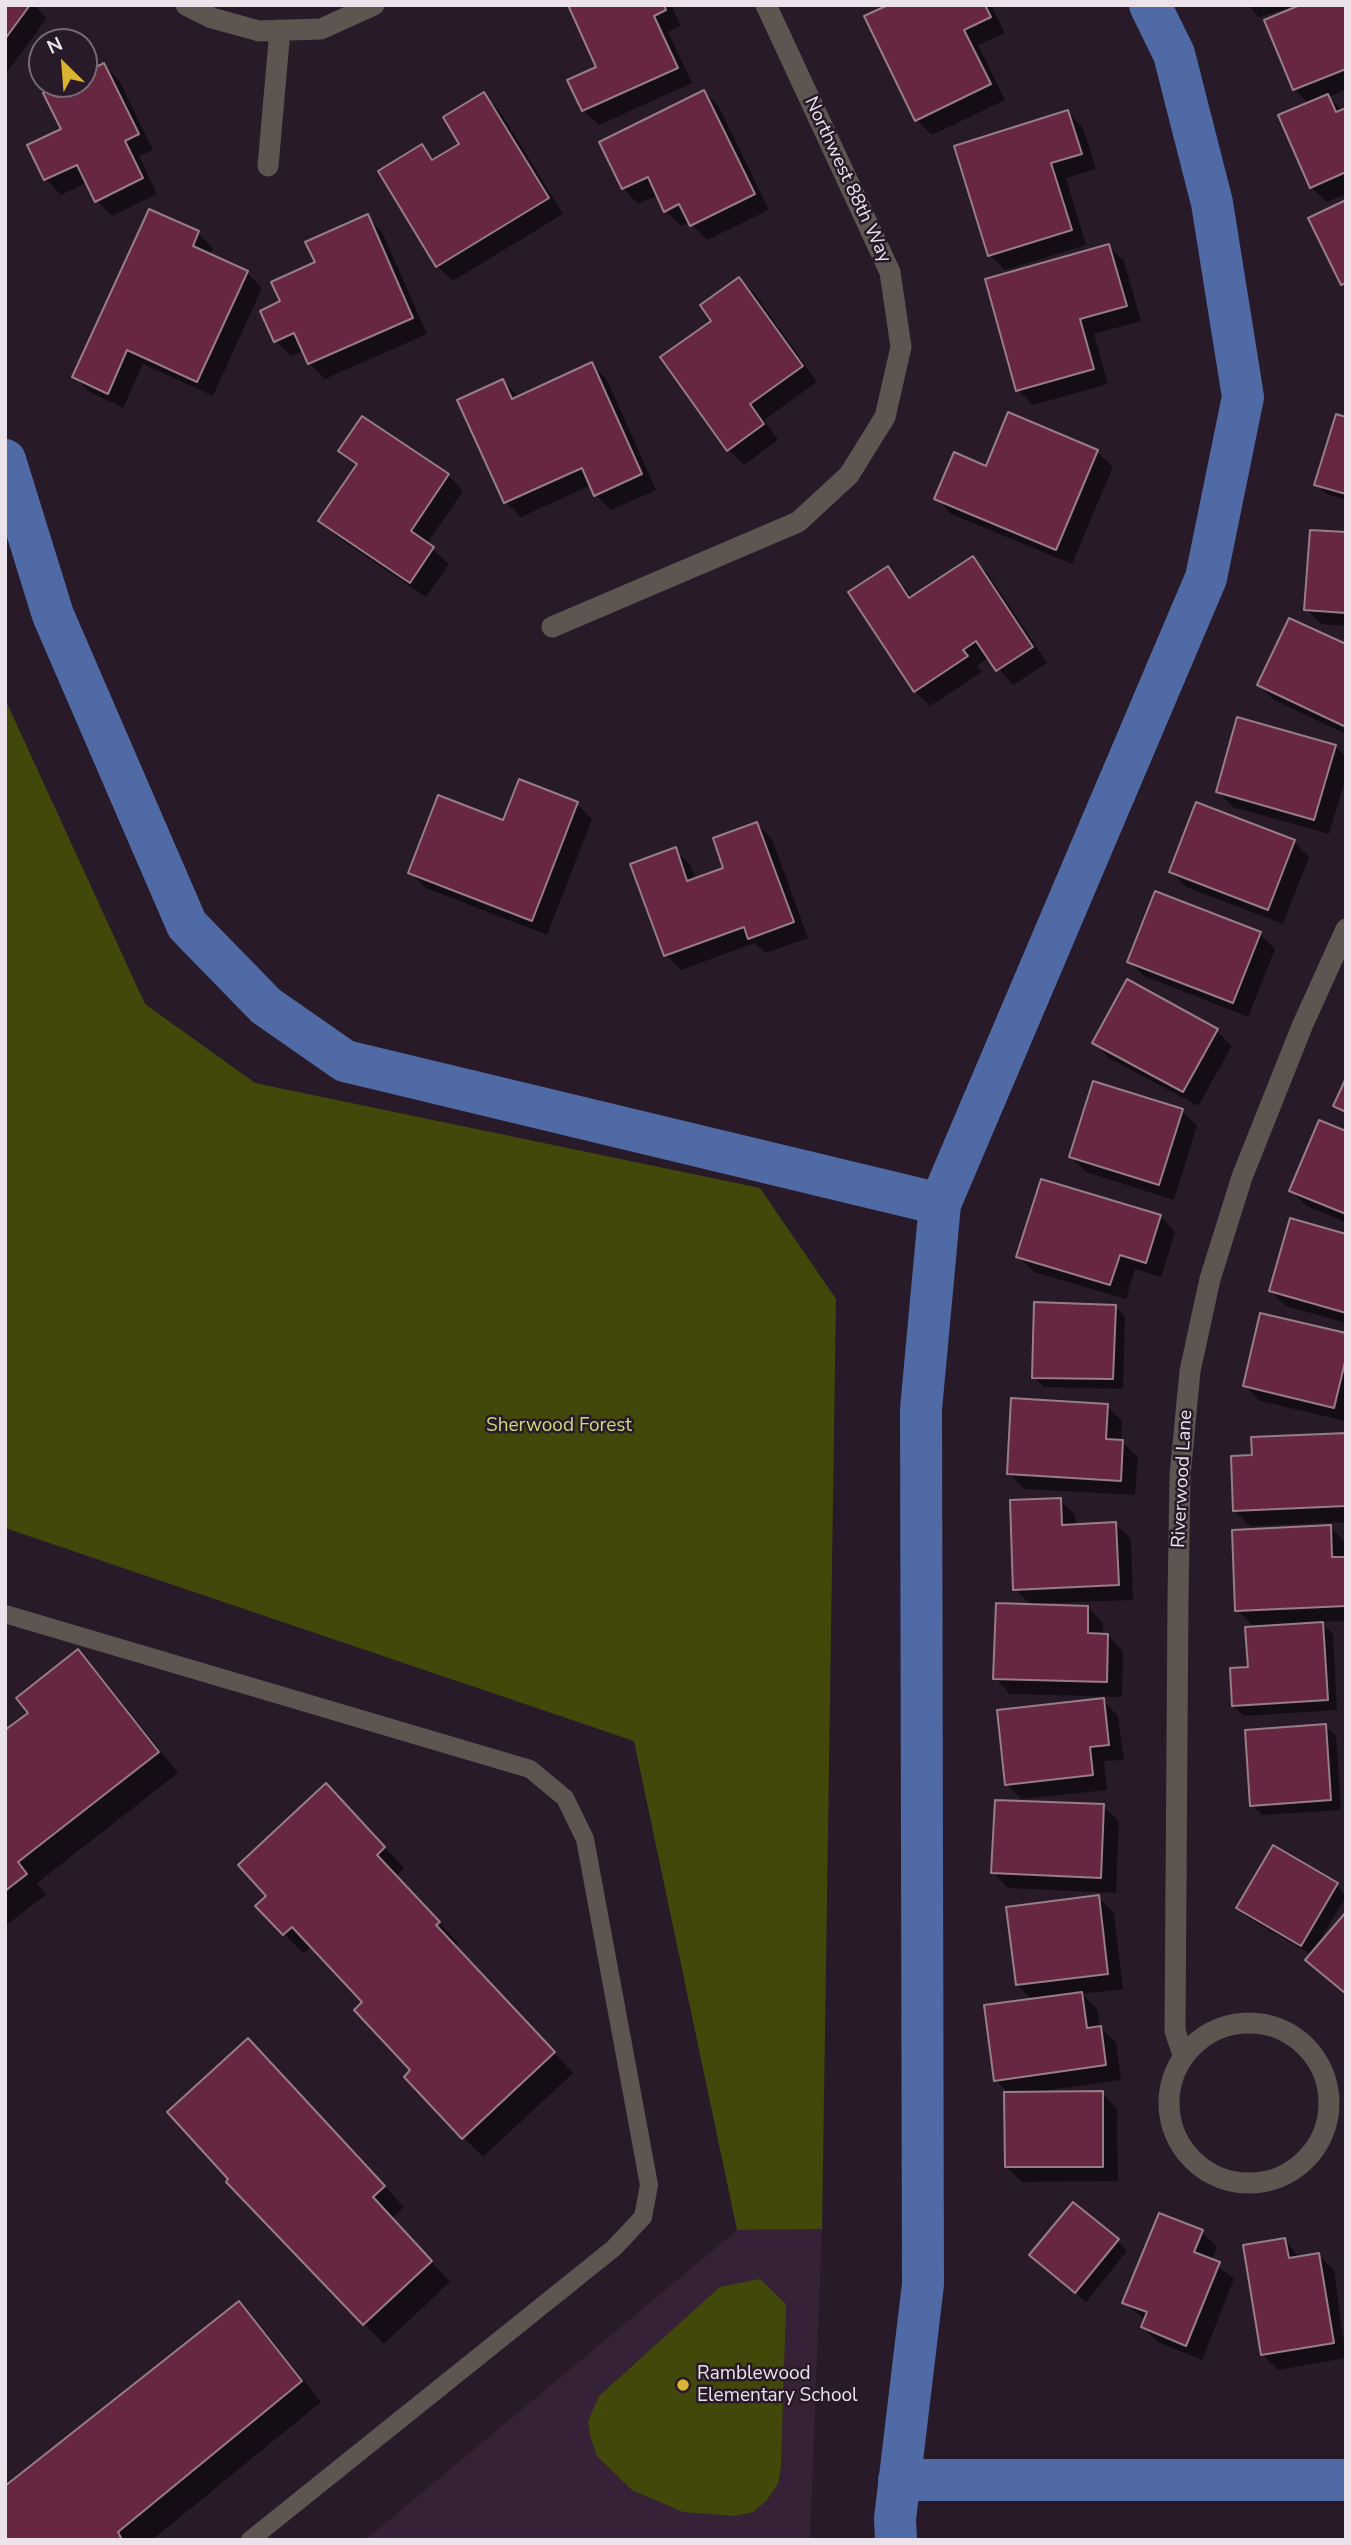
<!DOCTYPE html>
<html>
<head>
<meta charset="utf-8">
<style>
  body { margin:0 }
  #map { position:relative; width:1351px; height:2545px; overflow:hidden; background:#281a29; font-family:"Nunito Sans",sans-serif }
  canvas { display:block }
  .frame { position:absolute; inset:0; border:7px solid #ece2ec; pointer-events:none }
  .north { position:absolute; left:28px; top:28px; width:70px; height:70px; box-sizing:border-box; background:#281a29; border:2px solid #766a77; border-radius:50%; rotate:335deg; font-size:19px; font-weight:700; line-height:28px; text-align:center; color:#ece2ec }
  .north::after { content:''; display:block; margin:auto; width:24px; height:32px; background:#dab333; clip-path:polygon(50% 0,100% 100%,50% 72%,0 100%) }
</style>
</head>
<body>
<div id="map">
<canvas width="1351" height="2545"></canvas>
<div class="frame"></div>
<div class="north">N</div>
</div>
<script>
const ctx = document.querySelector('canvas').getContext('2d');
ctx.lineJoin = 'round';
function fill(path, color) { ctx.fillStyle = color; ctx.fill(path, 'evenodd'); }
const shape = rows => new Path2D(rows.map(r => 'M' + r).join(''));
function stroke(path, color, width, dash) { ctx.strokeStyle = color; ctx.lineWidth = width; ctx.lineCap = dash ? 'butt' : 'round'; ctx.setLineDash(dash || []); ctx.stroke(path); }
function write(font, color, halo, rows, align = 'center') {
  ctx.font = font + ' "Nunito Sans",sans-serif'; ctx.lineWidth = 5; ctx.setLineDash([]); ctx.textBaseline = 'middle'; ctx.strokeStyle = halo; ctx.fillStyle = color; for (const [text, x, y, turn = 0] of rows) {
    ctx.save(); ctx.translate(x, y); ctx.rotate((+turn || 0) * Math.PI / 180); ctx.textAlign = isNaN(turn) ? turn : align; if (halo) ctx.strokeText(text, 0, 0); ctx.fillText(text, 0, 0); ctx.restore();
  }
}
const built = shape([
  [822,2229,810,2540,365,2540,737,2230]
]);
const green = shape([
  [5,699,145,1004,255,1083,760,1188,836,1299,822,2229,737,2230,634,1741,5,1528],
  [760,2279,786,2304,781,2466,778,2484,766,2501,753,2512,734,2516,683,2512,632,2490,597,2456,591,2439,588,2422,599,2396,720,2287]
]);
const shadow = shape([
  [5,5,34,5,47,18,5,75],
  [569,5,671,5,681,26,668,32,692,83,599,125,583,110,598,68],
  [891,5,991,5,1005,33,978,45,1005,100,932,135,917,120],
  [1248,5,1346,5,1346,90,1329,97,1343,111,1346,110,1346,194,1327,202,1311,187,1309,104,1294,89,1291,8,1259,17],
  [103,65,119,80,153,150,139,156,157,194,112,216,97,201,87,182,61,195,46,179,29,146,63,130,65,84,84,84,84,75],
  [704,92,719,107,769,210,707,240,690,222,681,226,666,211,658,195,638,204,623,188],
  [484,95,499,110,563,214,453,281,437,266,422,146,436,160,461,144],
  [1068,112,1083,128,1096,169,1066,178,1086,245,1005,270,990,255],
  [367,217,382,232,427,334,325,379,309,363,304,350,291,356,276,341,282,302,317,263],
  [198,233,213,248,210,255,247,272,262,288,213,396,143,364,123,408,90,392,74,377],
  [1109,246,1124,261,1141,321,1094,334,1108,384,1033,405,1018,390],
  [739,279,755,294,817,382,764,420,778,440,744,465,729,450,714,321],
  [592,364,607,380,656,490,611,510,596,495,591,485,521,517,506,502,503,381,519,397],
  [1009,415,1097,452,1113,467,1072,564,951,514,936,498,987,468],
  [1346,419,1346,500,1326,494,1316,484],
  [340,450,448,475,463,491,427,544,449,564,426,597,336,536,320,521,357,467],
  [1346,534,1346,626,1321,624,1306,609],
  [973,558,988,574,1047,663,1013,685,989,657,977,666,982,672,930,706,915,691,888,568,913,598],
  [1346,646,1346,734,1274,700,1259,685],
  [1335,746,1346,757,1346,777,1329,834,1233,807,1218,792],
  [577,804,592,819,547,935,426,888,410,873],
  [757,824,772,839,808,938,765,953,755,943,681,970,666,955,675,849,690,865,696,880,726,869],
  [1294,842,1309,857,1283,924,1186,887,1171,872],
  [1260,934,1275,949,1248,1017,1144,976,1129,961],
  [1217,1031,1232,1046,1198,1106,1109,1058,1094,1042],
  [1182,1111,1197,1126,1174,1200,1086,1172,1071,1157],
  [1346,1133,1346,1222,1306,1206,1291,1190],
  [1160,1216,1175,1232,1161,1277,1135,1269,1126,1299,1034,1272,1018,1256],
  [1346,1236,1346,1323,1286,1306,1271,1291],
  [1115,1306,1125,1317,1123,1389,1044,1387,1034,1377],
  [1346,1335,1346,1421,1260,1401,1245,1386],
  [1107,1406,1122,1421,1121,1441,1138,1457,1135,1495,1024,1489,1009,1473],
  [1346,1435,1346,1522,1250,1526,1234,1510,1254,1456],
  [1060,1500,1075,1515,1076,1526,1115,1524,1131,1539,1133,1600,1049,1603,1049,1606,1088,1607,1103,1623,1103,1635,1108,1635,1123,1651,1122,1697,1010,1694,995,1678,1032,1606,1015,1589],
  [1330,1527,1345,1542,1346,1551,1346,1621,1321,1622,1333,1634,1337,1710,1244,1716,1233,1706,1250,1669,1255,1628,1237,1610],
  [77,1651,97,1671,178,1773,37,1883,46,1895,5,1926,5,1733,30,1713],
  [1103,1700,1118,1716,1124,1760,1104,1761,1107,1790,1022,1799,1006,1784],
  [1326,1726,1336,1736,1341,1810,1262,1815,1252,1805],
  [346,1806,404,1868,396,1876,458,1943,455,1946,573,2073,483,2157,463,2137,365,2002,312,1946,304,1954,284,1934],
  [1103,1806,1119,1821,1116,1893,1008,1888,993,1872],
  [1337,1885,1346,1897,1315,1948,1346,1915,1346,1994,1308,1960,1312,1955,1248,1918,1238,1908],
  [1098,1897,1114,1913,1123,1989,1082,1994,1097,2009,1100,2027,1116,2043,1121,2080,1042,2091,1102,2093,1117,2109,1118,2181,1022,2182,1006,2167,1009,2094,996,2080,1033,2000,1017,1985],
  [268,2060,404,2207,392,2218,450,2282,384,2344,262,2218,169,2112],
  [1202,2232,1217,2247,1211,2261,1234,2279,1202,2360,1158,2342,1143,2327,1146,2320,1124,2303],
  [1285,2240,1300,2258,1318,2255,1334,2270,1346,2358,1278,2370,1263,2355],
  [1117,2241,1127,2251,1086,2302,1031,2255],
  [238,2303,258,2323,321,2402,152,2540,5,2540]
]);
const canal = shape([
  [5,460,53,615,187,925,266,1006,345,1061,940,1204],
  [899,2480,1346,2480],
  [896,2540,895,2519,923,2284,921,1409,940,1204,1206,578,1243,397,1212,203,1174,54,1150,5]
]);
const building = shape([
  [5,5,30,5,5,39,5,5],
  [568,5,664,5,666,10,654,16,678,68,582,111,567,80,596,67,568,5],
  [888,5,985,5,991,17,964,30,991,84,915,121,864,16,888,5],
  [1300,5,1346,5,1346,69,1293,90,1264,20,1300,5],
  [104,63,139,134,125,141,143,178,95,202,77,165,44,180,27,145,61,129,43,93,62,84,84,84,84,73,104,63],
  [704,90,755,194,690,226,679,204,664,212,648,177,622,189,599,142,704,90],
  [484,92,549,198,436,267,378,171,422,144,432,160,459,144,443,117,484,92],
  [1328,94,1336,112,1346,108,1346,172,1310,188,1278,115,1328,94],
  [1068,110,1082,154,1051,163,1072,230,988,256,954,146,1068,110],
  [1346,200,1346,283,1341,285,1308,218,1346,200],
  [149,209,199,231,193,246,248,271,197,382,127,350,108,394,72,377,149,209],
  [368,214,413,318,308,364,294,333,274,342,260,311,280,301,271,282,315,262,305,242,368,214],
  [1109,244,1127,306,1080,319,1094,369,1016,391,985,279,1109,244],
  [739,277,803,366,750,404,764,424,727,451,660,357,711,321,700,305,739,277],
  [592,362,642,474,594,496,582,468,504,503,457,400,503,379,512,399,592,362],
  [1008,412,1098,450,1056,550,934,499,954,452,986,466,1008,412],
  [1336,414,1346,417,1346,494,1314,485,1336,414],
  [362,416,449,474,411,531,434,547,410,583,318,521,357,464,338,451,362,416],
  [1310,530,1346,532,1346,613,1304,610,1310,530],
  [973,556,1033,647,996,671,976,641,963,650,968,656,914,692,848,592,888,566,909,598,973,556],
  [1289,618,1346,644,1346,727,1257,685,1289,618],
  [1237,717,1336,745,1314,820,1216,792,1237,717],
  [519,779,578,802,532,921,408,873,438,795,503,820,519,779],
  [1196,802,1295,840,1268,910,1169,872,1196,802],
  [757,822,794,922,748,939,744,927,664,956,630,864,676,847,687,881,723,868,713,838,757,822],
  [1155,891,1261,932,1233,1003,1127,962,1155,891],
  [1127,979,1218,1029,1183,1092,1092,1043,1127,979],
  [1346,1078,1346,1112,1333,1106,1346,1078],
  [1093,1081,1183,1109,1159,1185,1069,1157,1093,1081],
  [1319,1120,1346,1131,1346,1214,1289,1191,1319,1120],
  [1041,1179,1161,1215,1146,1263,1120,1255,1110,1285,1016,1257,1041,1179],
  [1290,1218,1346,1234,1346,1313,1269,1291,1290,1218],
  [1034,1302,1116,1305,1113,1379,1032,1378,1034,1302],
  [1260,1313,1346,1333,1346,1358,1334,1408,1243,1386,1260,1313],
  [1011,1398,1108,1404,1106,1439,1123,1440,1121,1481,1007,1474,1011,1398],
  [1346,1433,1346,1506,1233,1511,1231,1456,1252,1455,1251,1437,1346,1433],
  [1061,1498,1062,1525,1116,1522,1119,1585,1013,1590,1010,1500,1061,1498],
  [1331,1525,1332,1557,1346,1557,1346,1606,1235,1611,1232,1530,1331,1525],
  [996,1603,1088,1606,1088,1633,1108,1634,1107,1682,993,1679,996,1603],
  [1323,1622,1328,1700,1232,1706,1230,1668,1248,1667,1245,1627,1323,1622],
  [78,1649,159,1752,18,1862,27,1874,5,1891,5,1730,28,1713,16,1698,78,1649],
  [1104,1698,1109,1745,1090,1747,1093,1775,1005,1785,997,1710,1104,1698],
  [1326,1724,1331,1800,1250,1806,1245,1730,1326,1724],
  [326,1783,385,1847,377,1855,440,1922,436,1925,555,2052,462,2139,404,2077,410,2070,354,2010,362,2002,292,1927,283,1935,255,1906,266,1896,238,1865,326,1783],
  [995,1800,1104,1804,1101,1878,991,1873,995,1800],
  [1273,1845,1338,1883,1301,1946,1236,1908,1273,1845],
  [1099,1895,1108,1974,1016,1985,1006,1907,1099,1895],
  [1346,1912,1346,1992,1345,1993,1305,1960,1346,1912],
  [1082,1992,1087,2028,1101,2026,1106,2065,994,2081,984,2005,1082,1992],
  [248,2038,385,2186,373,2197,432,2261,363,2325,226,2182,228,2179,167,2112,248,2038],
  [1103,2091,1103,2167,1005,2167,1004,2092,1103,2091],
  [1073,2202,1119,2239,1075,2293,1029,2255,1073,2202],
  [1159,2213,1203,2230,1194,2252,1220,2262,1186,2346,1141,2327,1147,2312,1122,2303,1159,2213],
  [1285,2238,1289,2258,1319,2253,1334,2343,1261,2355,1243,2245,1285,2238],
  [239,2301,302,2381,118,2532,122,2540,5,2540,5,2486,239,2301]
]);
const lane = shape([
  [5,1614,530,1769,565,1798,585,1839,649,2185,643,2217,614,2248,250,2540]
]);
const street = shape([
  [186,5,212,18,259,31,321,29,374,5],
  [268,166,280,30],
  [552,627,798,522,849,475,885,417,901,347,890,272,766,5],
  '1169 2103a80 80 0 1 1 160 0a80 80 0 1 1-160 0Z',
  [1183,2055,1175,2031,1178,1598,1180,1476,1190,1371,1210,1279,1242,1177,1303,1024,1346,929]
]);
const markers = [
  [683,2385,7,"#dab333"]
];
const streetNames = [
  ["Northwest 88th Way",847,180,65],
  ["Riverwood Lane",1183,1479,-87]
];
const parkNames = [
  ["Sherwood Forest",559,1426]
];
const poiNames = [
  ["Ramblewood",697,2374],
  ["Elementary School",697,2396]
];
fill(built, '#352236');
fill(green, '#42480a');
fill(shadow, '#0007');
stroke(canal, '#4f6aa4', 42);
fill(building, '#672742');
stroke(building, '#977d85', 2);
stroke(lane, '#5e5450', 18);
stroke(street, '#5e5450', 21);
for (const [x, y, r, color] of markers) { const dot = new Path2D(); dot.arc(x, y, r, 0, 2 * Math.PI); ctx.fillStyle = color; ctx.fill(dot); stroke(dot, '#281a29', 2.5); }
write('19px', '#ece2ec', '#281a29', streetNames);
write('19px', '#cedb76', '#281a29', parkNames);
write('19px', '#ece2ec', '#281a29', poiNames, 'left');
</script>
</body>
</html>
